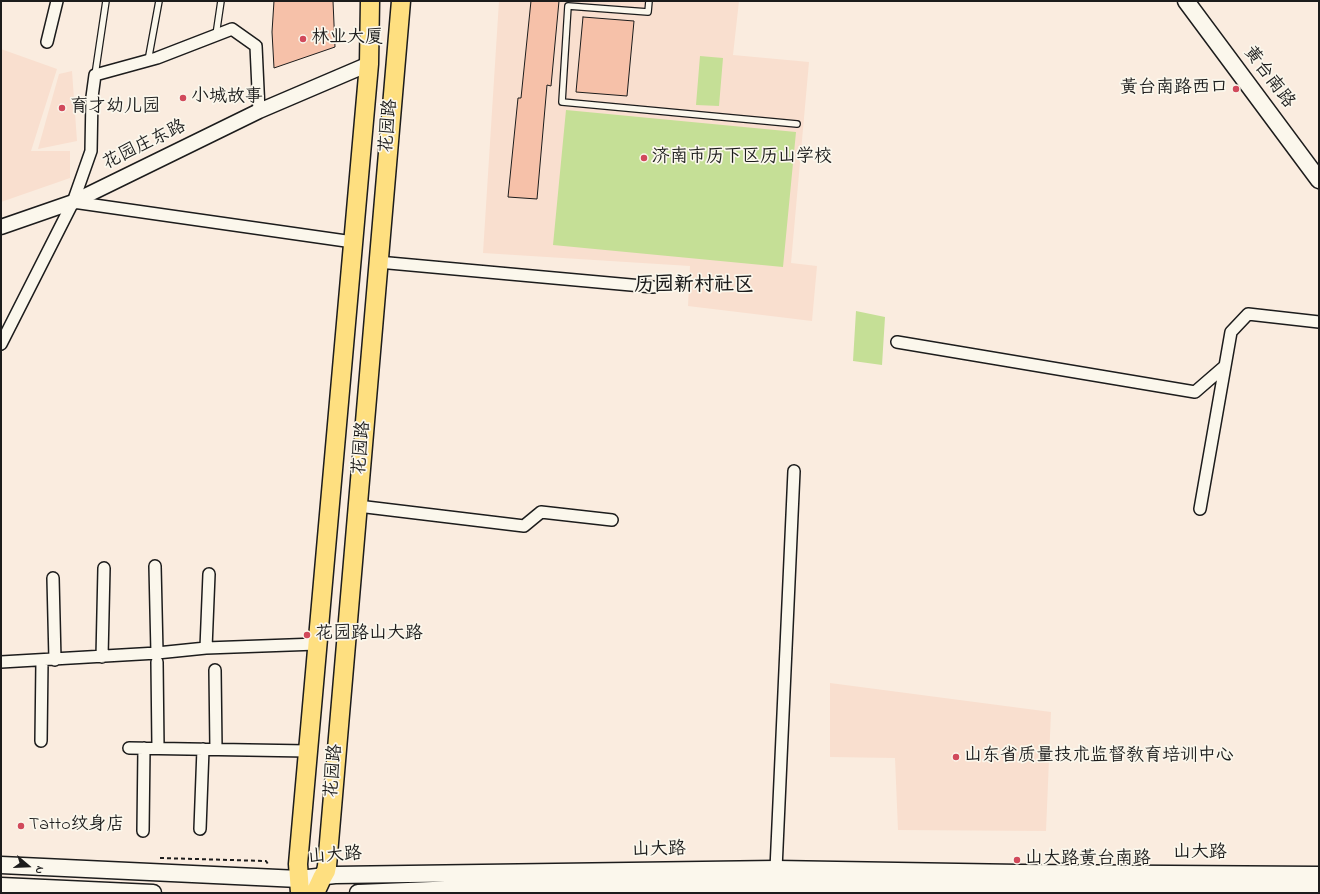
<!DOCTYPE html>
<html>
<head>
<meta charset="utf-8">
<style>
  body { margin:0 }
  #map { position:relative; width:1320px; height:894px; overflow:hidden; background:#faecdf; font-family:"Indie Flower",sans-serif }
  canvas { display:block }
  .frame { position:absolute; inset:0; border:2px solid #1c1c1c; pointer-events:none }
  .north { position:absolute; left:8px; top:846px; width:40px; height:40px; -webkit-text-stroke:3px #fbf7ec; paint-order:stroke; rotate:109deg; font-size:11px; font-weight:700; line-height:16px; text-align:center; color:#1c1c1c }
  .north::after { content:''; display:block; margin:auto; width:14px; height:18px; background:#1c1c1c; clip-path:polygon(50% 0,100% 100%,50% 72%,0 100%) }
</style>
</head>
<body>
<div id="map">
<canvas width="1320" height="894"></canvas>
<div class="frame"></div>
<div class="north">N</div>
</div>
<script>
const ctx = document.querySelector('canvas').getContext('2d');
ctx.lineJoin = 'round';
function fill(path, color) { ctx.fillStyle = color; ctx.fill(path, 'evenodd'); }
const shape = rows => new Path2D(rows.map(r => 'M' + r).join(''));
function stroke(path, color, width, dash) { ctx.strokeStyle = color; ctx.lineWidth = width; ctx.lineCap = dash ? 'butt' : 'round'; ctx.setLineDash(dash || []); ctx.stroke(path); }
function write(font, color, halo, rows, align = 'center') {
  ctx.font = font + ' "Indie Flower","LXGW WenKai TC",sans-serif'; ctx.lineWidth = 3.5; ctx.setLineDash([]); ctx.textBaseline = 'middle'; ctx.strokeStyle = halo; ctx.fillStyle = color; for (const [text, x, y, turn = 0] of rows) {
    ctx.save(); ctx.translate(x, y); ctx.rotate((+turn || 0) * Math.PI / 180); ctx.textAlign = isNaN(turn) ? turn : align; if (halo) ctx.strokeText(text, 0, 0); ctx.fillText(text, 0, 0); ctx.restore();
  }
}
const built = shape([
  [499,1,739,1,733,55,809,62,791,263,817,266,812,321,688,306,690,266,483,253],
  [1,49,57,69,31,151,70,151,70,178,1,202],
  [72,71,77,141,38,149,59,74],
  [830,683,1051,712,1046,831,898,830,895,758,830,757]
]);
const green = shape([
  [700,56,723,58,719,106,696,105],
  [566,110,796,132,783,267,553,245],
  [856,311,885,317,882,365,853,361]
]);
const building = shape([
  [274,1,333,1,335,47,274,68,272,32,274,1],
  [531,1,559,1,551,86,547,85,537,199,508,197,518,98,521,98,531,1],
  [583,17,634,21,627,96,576,92,583,17]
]);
const path = shape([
  [160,858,266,861,268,864]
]);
const service = shape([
  [649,1,648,12,568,6,562,102,797,124],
  [216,35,221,1],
  [148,61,159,1],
  [95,75,106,1]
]);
const minor = shape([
  [47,42,57,1],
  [73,202,353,242],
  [378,262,653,287],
  [897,342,1195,392,1225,366],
  [1,344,73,202,91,151,92,97,95,75,157,58,232,29,256,46,259,111],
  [358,506,524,526,541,512,612,520],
  [1200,509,1231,332,1248,314,1319,322],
  [155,566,157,653],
  [53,578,55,660],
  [206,648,209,574],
  [102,657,104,568],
  [1,662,157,653,206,648,317,644],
  [157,662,158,748],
  [215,670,216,749],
  [41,741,42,661],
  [129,748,308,751],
  [200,829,203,749],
  [143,831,144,748],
  [776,869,794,471]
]);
const tertiary = shape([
  [1,227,73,202,259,111,369,64]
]);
const secondary = shape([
  [1186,1,1319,180],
  [1,865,299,879,335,875,776,869,1019,873,1319,875],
  [1,886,153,893],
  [358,893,559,885,776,884,1319,888]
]);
const primary = shape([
  [300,893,298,864,369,64,370,1],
  [315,893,322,878,326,871,327,866,401,1]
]);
const markers = [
  [303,39,4,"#d1495b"],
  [1236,89,4,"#d1495b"],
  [183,98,4,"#d1495b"],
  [62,108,4,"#d1495b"],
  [644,158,4,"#d1495b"],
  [307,635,4,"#d1495b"],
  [956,757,4,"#d1495b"],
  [21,826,4,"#d1495b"],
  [1017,860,4,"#d1495b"]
];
const poiNames = [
  ["林业大厦",311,39],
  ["黄台南路西口",1228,89,"right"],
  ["小城故事",191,98],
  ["育才幼儿园",70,108],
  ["济南市历下区历山学校",652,158],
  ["花园路山大路",315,635],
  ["山东省质量技术监督教育培训中心",964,757],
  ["Tatto纹身店",29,826],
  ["山大路黄台南路",1025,860]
];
const streetNames = [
  ["黄台南路",1268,78,53],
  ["花园路",390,126,-85],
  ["花园庄东路",145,146,-26],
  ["花园路",363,448,-85],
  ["花园路",335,771,-85],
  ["山大路",659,851,-1],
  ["山大路",1200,854],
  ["山大路",335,857,-4]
];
const quarterNames = [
  ["历园新村社区",694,287]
];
fill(built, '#f9dfcf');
fill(green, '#c5df96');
fill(building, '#f6c1a9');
stroke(building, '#1c1c1c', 1);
stroke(service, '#1c1c1c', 8);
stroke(minor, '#1c1c1c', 14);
stroke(tertiary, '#1c1c1c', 17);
stroke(secondary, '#1c1c1c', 19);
stroke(primary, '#1c1c1c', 21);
stroke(path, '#1c1c1c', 2, [4, 3]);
stroke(service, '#fbf7ec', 5.5);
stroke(minor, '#fbf7ec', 11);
stroke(tertiary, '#fbf7ec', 14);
stroke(secondary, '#fbf7ec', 16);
stroke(primary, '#fedf80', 18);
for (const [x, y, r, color] of markers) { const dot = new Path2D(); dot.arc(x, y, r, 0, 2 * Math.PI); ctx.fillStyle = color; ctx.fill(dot); stroke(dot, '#fbf7ec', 1.5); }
write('18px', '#1c1c1c', '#fbf7ec', poiNames, 'left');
write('18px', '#1c1c1c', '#fbf7ec', streetNames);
write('bold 20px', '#1c1c1c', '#fbf7ec', quarterNames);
</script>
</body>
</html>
